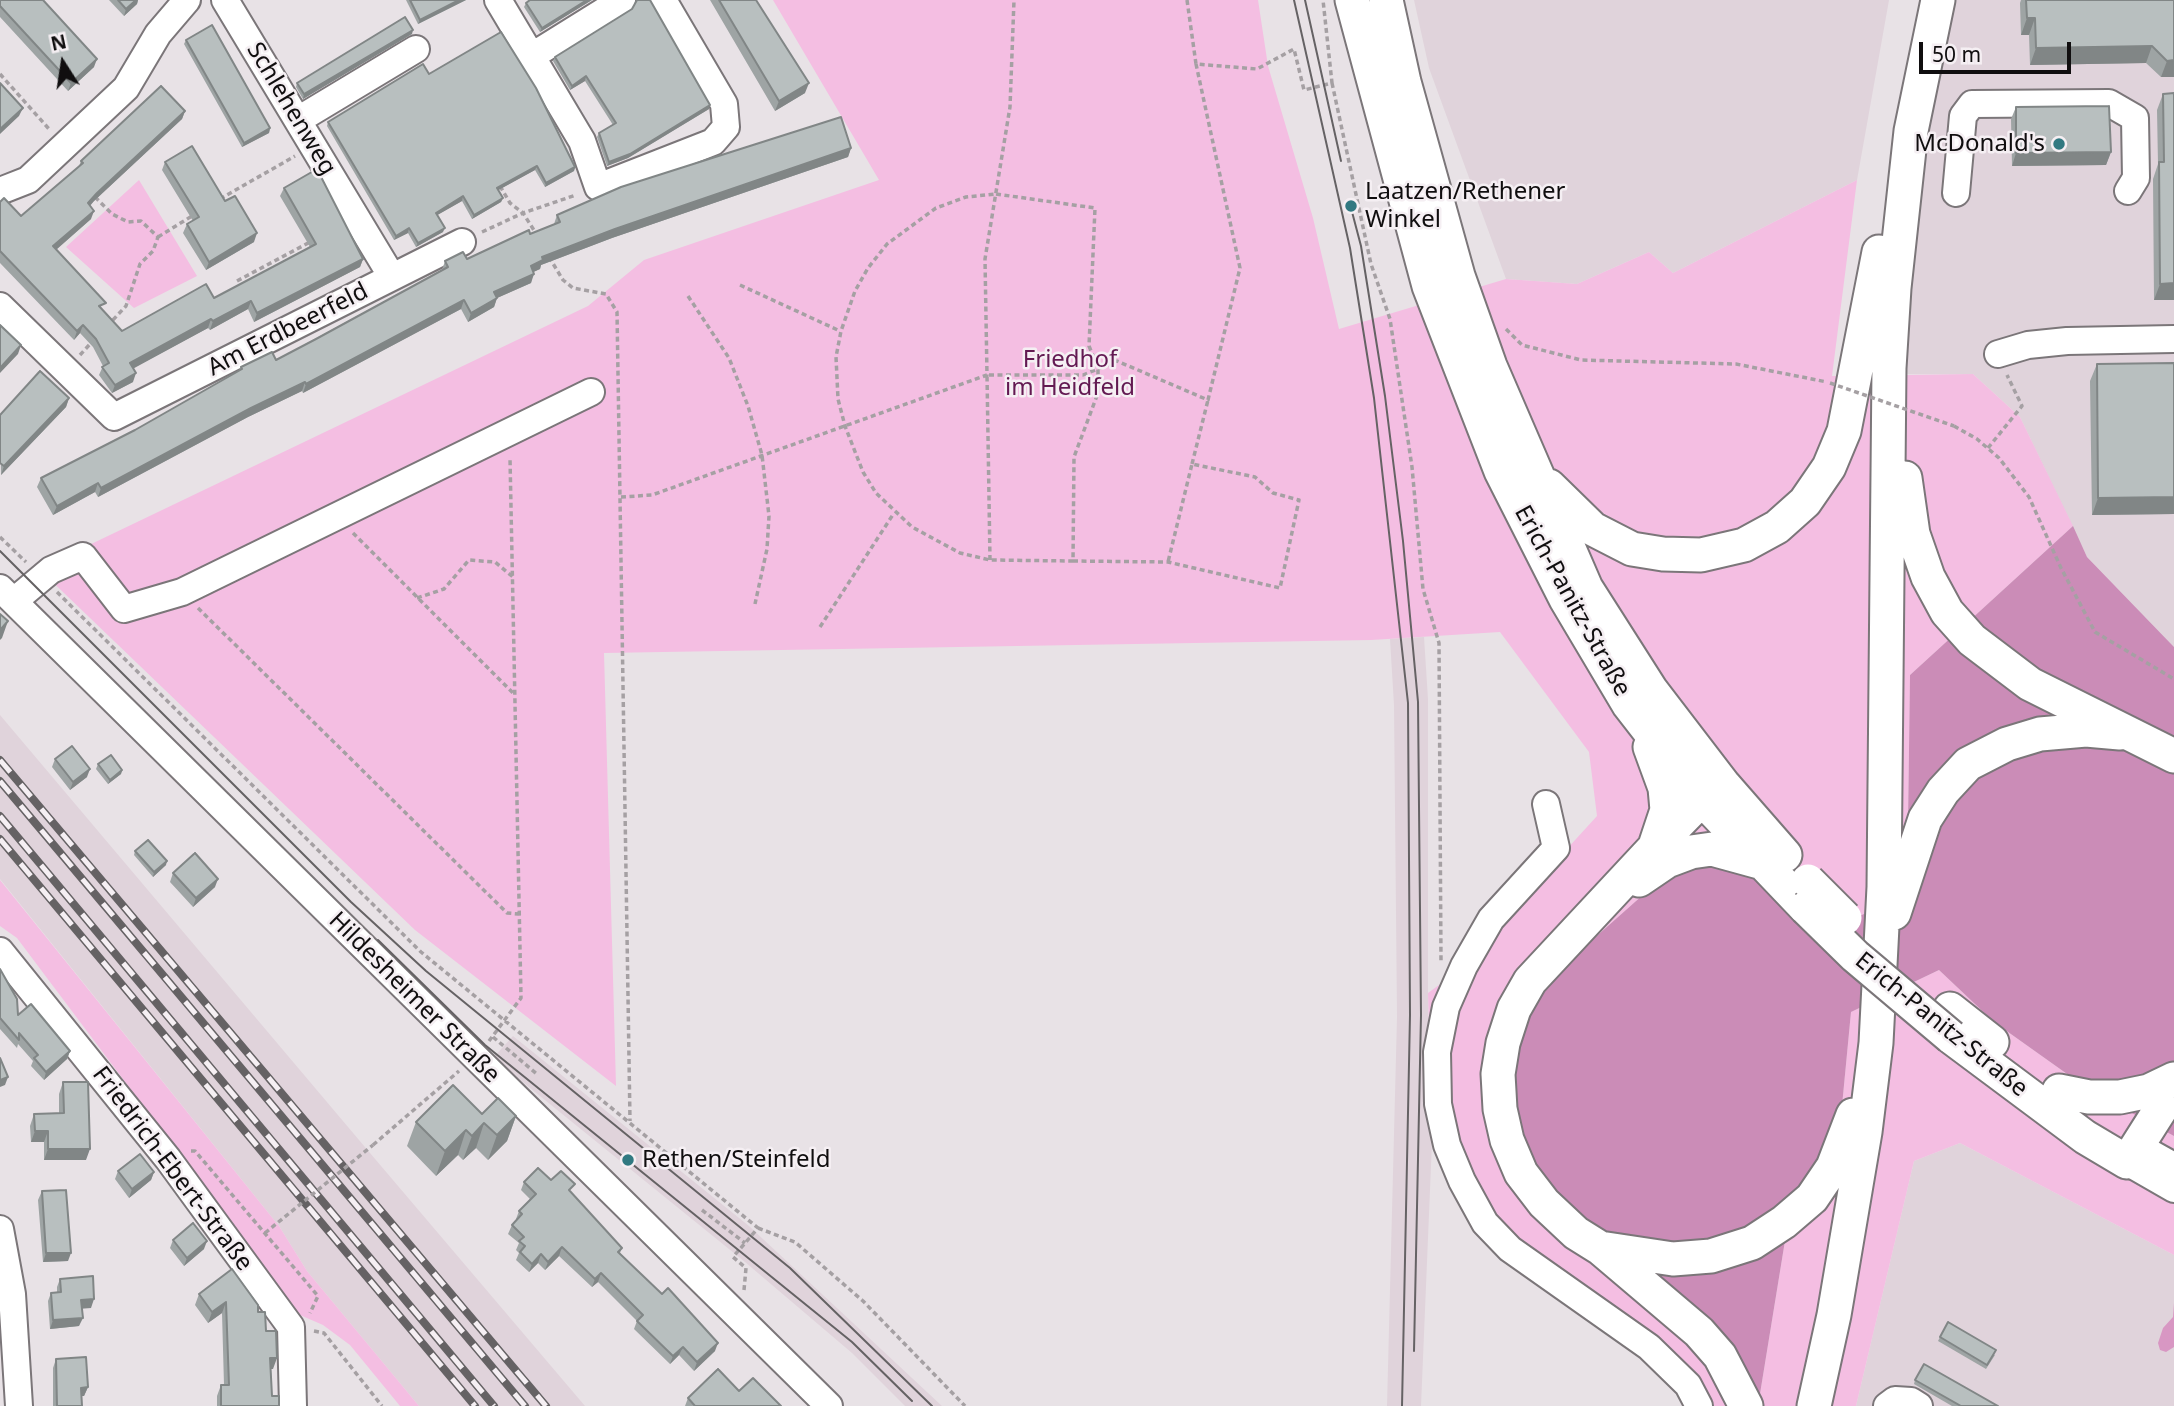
<!DOCTYPE html>
<html>
<head>
<meta charset="utf-8">
<style>
  body { margin:0 }
  #map { position:relative; width:2174px; height:1406px; overflow:hidden; background:#e8e2e6; font-family:"Noto Sans",sans-serif }
  canvas { display:block }
  .north { position:absolute; left:28px; top:28px; width:70px; height:70px; -webkit-text-stroke:5px #f5eff3; paint-order:stroke; rotate:348deg; font-size:19px; font-weight:700; line-height:28px; text-align:center; color:#100e0f }
  .north::after { content:''; display:block; margin:auto; width:24px; height:32px; background:#100e0f; clip-path:polygon(50% 0,100% 100%,50% 72%,0 100%) }
  .scale { position:absolute; left:1919px; top:42px; width:152px; height:32px; box-sizing:border-box; border:4px solid #100e0f; border-top:0; padding-left:9px; font-size:21px; line-height:24px; white-space:nowrap; color:#100e0f; -webkit-text-stroke:5px #f5eff3; paint-order:stroke }
</style>
</head>
<body>
<div id="map">
<canvas width="2174" height="1406"></canvas>
<div class="north">N</div>
<div class="scale">50 m</div>
</div>
<script>
const ctx = document.querySelector('canvas').getContext('2d');
ctx.lineJoin = 'round';
function fill(path, color) { ctx.fillStyle = color; ctx.fill(path, 'evenodd'); }
const shape = rows => new Path2D(rows.map(r => 'M' + r).join(''));
function stroke(path, color, width, dash) { ctx.strokeStyle = color; ctx.lineWidth = width; ctx.lineCap = dash ? 'butt' : 'round'; ctx.setLineDash(dash || []); ctx.stroke(path); }
function write(font, color, halo, rows, align = 'center') {
  ctx.font = font + ' "Noto Sans",sans-serif'; ctx.lineWidth = 5; ctx.setLineDash([]); ctx.textBaseline = 'middle'; ctx.strokeStyle = halo; ctx.fillStyle = color; for (const [text, x, y, turn = 0] of rows) {
    ctx.save(); ctx.translate(x, y); ctx.rotate((+turn || 0) * Math.PI / 180); ctx.textAlign = isNaN(turn) ? turn : align; if (halo) ctx.strokeText(text, 0, 0); ctx.fillText(text, 0, 0); ctx.restore();
  }
}
const built = shape([
  [1414,0,1889,0,1857,180,1673,273,1649,252,1577,284,1506,279,1429,68],
  [1948,0,2174,0,2174,647,2087,557,2020,417,1973,374,1901,374,1911,206],
  [1424,637,1428,699,1428,1016,1432,1142,1421,1406,1387,1406,1397,1017,1394,705,1390,639],
  [0,715,370,1153,585,1406,419,1406,307,1271,279,1226,0,879],
  [513,1036,749,1226,942,1406,905,1406,852,1353,745,1262,493,1058],
  [1960,1143,2174,1255,2174,1406,1856,1406,1914,1161]
]);
const green = shape([
  [773,0,1258,0,1268,66,1313,218,1339,329,1506,279,1577,284,1649,252,1673,273,1857,180,1832,376,1973,374,2020,417,2073,526,1910,675,1907,898,1812,933,1663,877,1563,966,1707,1326,1756,1406,1707,1406,1493,1219,1453,1138,1432,1142,1428,993,1450,977,1597,816,1589,752,1500,632,1371,640,604,653,616,1086,415,930,39,569,588,306,644,260,879,180],
  [139,180,197,276,134,308,66,247],
  [0,880,279,1226,307,1271,419,1406,400,1406,350,1345,323,1325,300,1315,17,938,0,926],
  [1939,970,1994,1022,2091,1091,2174,1136,2174,1255,1960,1143,1914,1161,1856,1406,1758,1406,1791,1204,1839,1136,1851,1012]
]);
const forest = shape([
  [2073,526,2087,557,2174,647,2174,1136,2091,1091,1994,1022,1939,970,1851,1012,1839,1137,1791,1204,1758,1406,1707,1326,1540,1177,1514,1115,1512,1063,1526,1017,1563,966,1663,877,1723,862,1761,877,1813,933,1907,898,1910,675]
]);
const water = shape([
  [2174,1303,2174,1347,2166,1352,2160,1350,2158,1343,2163,1328,2173,1317]
]);
const path = shape([
  [1187,0,1196,64],
  [0,74,49,129],
  [1332,83,1371,264,1390,319,1412,467,1423,589,1439,643,1441,962],
  [500,186,510,203,523,213,537,235],
  [996,194,1095,208,1089,346,1098,368,1098,393,1074,457,1073,561,990,560,960,553,912,527,876,493,863,472,845,426,838,399,836,357,841,331,855,291,868,268,887,244,936,208,966,197,996,194],
  [95,197,112,214,128,222,141,221,158,237,153,251,140,264,126,306,111,322],
  [220,199,295,156],
  [482,232,523,213,576,195],
  [158,237,192,216],
  [549,257,563,280,573,288,606,294,617,312,630,1121],
  [237,281,310,242],
  [740,285,840,331],
  [688,296,729,358,748,406,762,455,769,516,767,549,755,604],
  [1506,329,1522,345,1581,360,1736,364,1827,382],
  [80,355,91,343],
  [1954,426,1977,439,1999,458,2029,497,2061,568,2095,632,2174,679],
  [1988,448,2022,406,2007,375],
  [1192,464,1208,400],
  [621,497,652,495,987,375,985,259,1010,107,1014,0],
  [353,533,515,695],
  [0,537,26,562],
  [990,560,987,375,1083,375,1117,361,1208,400,1240,268,1196,64,1257,69,1294,49,1304,90,1332,83,1323,0],
  [1073,561,1168,562,1280,588,1299,500,1273,493,1255,477,1192,464,1168,562],
  [57,592,421,952,758,1228,733,1257,746,1268,744,1290],
  [417,598,444,589,469,560,495,562,513,577],
  [198,608,507,913,519,914],
  [820,627,894,513],
  [493,1037,538,1075],
  [489,1041,521,998,510,458],
  [373,1145,459,1071],
  [191,1151,195,1151,318,1296,310,1313],
  [702,1210,745,1243],
  [758,1228,795,1242,863,1301,965,1406],
  [314,1331,324,1333,382,1406]
]);
const minor = shape([
  [225,0,392,277],
  [498,0,582,141,598,187,713,142,726,127,724,104,663,0],
  [532,56,622,0],
  [298,120,416,49],
  [0,191,28,180,126,88,158,34,187,0],
  [1956,193,1963,116,1972,104,2109,103,2135,118,2136,178,2128,191],
  [0,306,114,417,462,242],
  [1998,354,2028,345,2067,341,2174,339],
  [0,588,829,1406],
  [14,601,51,570,83,556,124,609,182,592,591,392],
  [1546,804,1556,848,1491,919,1464,966,1446,1007,1437,1052,1438,1104,1447,1145,1462,1181,1485,1223,1510,1249,1649,1347,1688,1385,1699,1406],
  [0,951,168,1159,291,1327,293,1406],
  [2136,1145,2174,1166],
  [2127,1162,2174,1189],
  [0,1229,12,1294,19,1406],
  [1887,1406,1895,1400,1911,1401,1919,1406]
]);
const major = shape([
  [1352,0,1429,286,1501,471,1566,599,1629,705,1702,799,1806,908],
  [1386,0,1404,82,1458,276,1490,366,1586,588,1651,690,1723,784,1785,855],
  [1905,478,1913,534,1928,577,1947,612,1972,640,2030,684,2174,756],
  [1549,486,1593,529,1632,549,1663,554,1701,555,1744,545,1777,527,1805,502,1829,467,1844,431,1879,252],
  [1650,747,1665,788,1667,810,1655,846],
  [1719,786,1702,799,1654,848,1530,981,1514,1009,1503,1043,1498,1074,1500,1109,1507,1140,1521,1173,1544,1203,1576,1233,1600,1248,1699,1332,1720,1356,1746,1406],
  [1639,880,1667,861,1691,852,1712,849,1763,863],
  [1894,913,1925,819,1943,791,1968,764,2007,744,2040,734,2086,730,2120,733],
  [1950,1009,1992,1042],
  [1951,1037,2085,1137,2127,1162,2174,1088],
  [2059,1091,2089,1097,2120,1097,2149,1091,2174,1079],
  [1600,1248,1673,1259,1711,1256,1752,1243,1784,1222,1812,1198,1833,1167,1853,1115],
  [1814,1406,1834,1315,1865,1132,1876,1043,1884,887,1889,368,1894,288,1911,131,1938,0]
]);
const tram = shape([
  [1294,0,1350,248,1374,398,1408,703,1410,1015,1402,1406],
  [1305,0,1341,161],
  [1351,208,1361,246,1385,396,1403,541,1418,702,1421,1015,1414,1351],
  [0,551,351,902,426,971,790,1268,932,1406],
  [378,940,485,1045,852,1342,912,1401]
]);
const rail = shape([
  [0,760,546,1406],
  [0,781,525,1406],
  [0,816,494,1406],
  [0,839,475,1406]
]);
const pathBridge = shape([
  [1830,383,1954,426],
  [265,1233,373,1145]
]);
const majorBridge = shape([
  [1808,881,1845,918],
  [1806,908,1855,956,1951,1037]
]);
const wall = shape([
  [0,0,94,67,68,91,0,17],
  [109,0,138,0,137,4,124,16],
  [406,0,466,0,418,24],
  [592,0,540,32,524,7,526,3],
  [710,0,756,0,805,93,775,111],
  [2021,0,2174,0,2174,77,2161,77,2146,63,2030,65,2029,35,2021,35,2020,3],
  [632,9,709,109,628,158,607,166,597,137,599,133,613,125,585,81,570,90,553,61,555,57],
  [412,34,303,99,296,87,297,83],
  [186,40,270,128,269,133,242,147,184,44],
  [429,74,575,167,574,171,545,187,535,170,498,190,503,198,501,202,472,219,462,201,437,215,443,232,416,247,408,233,394,240,327,126,328,122],
  [2163,94,2174,300,2154,300,2153,179,2158,164,2157,110],
  [2016,107,2111,152,2106,165,2012,166,2011,119],
  [185,111,182,119,94,201,90,206,91,219,56,250,103,310,122,331,214,298,310,247,280,196,284,188,363,259,360,267,254,322,248,309,210,330,208,328,133,368,133,382,112,393,99,375,103,366,93,347,80,333,74,340,0,263,0,202,21,216,79,166,81,161],
  [851,148,848,157,612,238,541,265,540,269,533,272,531,283,497,298,494,307,468,322,461,309,303,393,302,391,248,417,98,497,95,492,53,515,37,487,41,478,135,430,239,371,241,367,276,360,442,270,445,261,467,259,554,224,557,215],
  [165,162,225,201,254,242,206,270,183,233,187,224,193,221,162,170],
  [2174,363,2174,514,2092,515,2090,381,2097,364],
  [69,398,66,407,1,475,0,415],
  [55,759,87,777,70,790,52,767],
  [98,764,122,770,121,774,108,784,96,769],
  [135,851,166,865,153,877,134,855],
  [173,873,215,887,193,907,170,882],
  [0,969,18,1015,70,1051,67,1059,44,1080,31,1066,33,1061,18,1044,17,1048,0,1029],
  [63,1082,86,1160,44,1160,44,1142,31,1142,30,1126,34,1114,59,1113,59,1094],
  [516,1116,507,1141,488,1160,476,1148,463,1160,458,1155,436,1176,407,1146,416,1122],
  [118,1171,154,1172,151,1180,129,1198,115,1179],
  [524,1182,572,1193,622,1248,620,1253,715,1351,694,1371,679,1355,670,1364,634,1329,637,1321,598,1282,592,1287,559,1256,545,1270,538,1263,529,1272,516,1260,519,1253,516,1250,519,1243,508,1234,512,1225,516,1220,516,1219,519,1211,530,1199,521,1190],
  [42,1191,68,1261,43,1262,38,1200],
  [173,1240,204,1249,184,1266,170,1248],
  [60,1279,91,1308,82,1308,79,1326,50,1329,48,1301,51,1293,57,1292,57,1287],
  [199,1294,258,1312,266,1331,273,1369,271,1369,272,1396,279,1406,217,1406,217,1396,221,1385,224,1385,222,1313,208,1323,195,1305],
  [1940,1337,1995,1355,1986,1369,1938,1341],
  [56,1359,88,1387,84,1396,81,1396,82,1406,53,1406,53,1368],
  [1915,1380,1998,1406,1952,1406,1914,1384],
  [739,1391,781,1406,685,1406,688,1398]
]);
const shadedWall = shape([
  [136,0,138,0,137,4,124,16,126,9],
  [459,0,466,0,418,24,420,20],
  [587,0,592,0,540,32,542,28],
  [2027,18,2035,18,2029,35,2021,35],
  [413,30,412,34,303,99,304,94],
  [2152,46,2146,63,2030,65,2036,48],
  [97,59,94,67,68,91,71,83],
  [2174,60,2174,77,2161,77,2167,61],
  [586,76,585,81,570,90,572,86],
  [809,83,805,93,775,111,779,101],
  [710,105,709,109,628,158,607,166,609,162],
  [23,108,19,116,0,134,0,129],
  [185,111,182,119,94,201,85,211,88,203,97,193],
  [270,128,269,133,242,147,244,143],
  [851,148,848,157,612,238,541,265,540,269,527,275,531,266,542,257,615,229],
  [2111,152,2106,165,2012,166,2016,153],
  [537,166,535,170,495,192,497,188],
  [575,167,574,171,545,187,546,183],
  [463,196,462,201,434,217,436,213],
  [503,198,501,202,472,219,474,215],
  [94,211,91,219,50,255,53,246],
  [409,228,408,233,394,240,396,236],
  [445,228,443,232,416,247,418,243],
  [257,233,254,242,206,270,209,262],
  [363,259,360,267,254,322,257,313],
  [534,274,531,283,497,298,494,307,468,322,471,313,494,292],
  [2174,283,2174,300,2154,300,2160,284],
  [464,300,461,309,303,393,306,384],
  [251,301,248,309,210,330,213,321],
  [211,319,208,328,127,372,130,363],
  [83,325,80,333,74,340,77,331],
  [21,345,18,354,0,373,0,368],
  [136,373,133,382,112,393,115,385],
  [305,382,302,391,248,417,98,497,101,488,251,408],
  [69,398,66,407,1,475,4,466],
  [98,483,95,492,53,515,57,506],
  [2174,497,2174,514,2092,515,2098,498],
  [8,621,2,638,0,640,0,630],
  [90,769,87,777,70,790,73,782],
  [122,770,121,774,108,784,110,780],
  [167,861,166,865,153,877,154,872],
  [218,879,215,887,193,907,196,898],
  [70,1051,67,1059,44,1080,46,1072],
  [8,1077,5,1085,0,1087,0,1080],
  [516,1116,507,1141,488,1160,497,1135],
  [484,1123,476,1148,463,1160,472,1136],
  [466,1130,458,1155,436,1176,445,1151],
  [35,1131,48,1131,44,1142,31,1142],
  [48,1149,90,1149,86,1160,44,1160],
  [154,1172,151,1180,129,1198,132,1189],
  [207,1241,204,1249,184,1266,187,1258],
  [562,1247,559,1256,545,1270,548,1262],
  [46,1253,71,1253,68,1261,43,1262],
  [541,1254,538,1263,529,1272,532,1264],
  [601,1273,598,1282,592,1287,595,1279],
  [94,1299,91,1308,78,1309,81,1300],
  [226,1302,222,1313,208,1323,212,1312],
  [83,1318,79,1326,50,1329,53,1320],
  [718,1343,715,1351,694,1371,697,1362],
  [683,1347,679,1355,670,1364,673,1356],
  [270,1358,277,1358,273,1369,266,1369],
  [88,1387,84,1396,78,1396,81,1388]
]);
const building = shape([
  [0,0,43,0,97,59,71,83,0,6,0,0],
  [118,0,136,0,126,9,118,0],
  [410,0,459,0,420,20,410,0],
  [530,0,587,0,542,28,526,3,530,0],
  [637,0,650,0,710,105,630,154,609,162,599,133,616,123,586,76,572,86,555,57,632,9,637,0],
  [719,0,756,0,809,83,779,101,719,0],
  [2026,0,2174,0,2174,60,2167,61,2152,46,2036,48,2035,18,2027,18,2026,0],
  [405,17,413,30,304,94,297,83,405,17],
  [212,25,270,128,244,143,186,40,212,25],
  [501,32,536,88,575,167,546,183,537,166,497,188,503,198,474,215,463,196,436,213,445,228,418,243,409,228,396,236,328,122,423,64,429,74,501,32],
  [0,83,23,108,0,129,0,83],
  [161,86,185,111,97,193,88,203,94,211,53,246,106,303,99,306,122,331,206,284,214,298,316,244,284,188,317,169,363,259,257,313,251,301,213,321,211,319,130,363,136,373,115,385,102,367,109,363,96,339,83,325,77,331,0,251,0,202,4,198,21,216,83,163,81,161,161,86],
  [2174,93,2174,283,2160,284,2159,162,2164,162,2163,94,2174,93],
  [2109,106,2111,152,2016,153,2016,107,2109,106],
  [841,117,851,148,615,229,542,257,543,260,531,266,534,274,494,292,497,298,471,313,464,300,306,384,305,382,251,408,101,488,98,483,57,506,41,478,135,430,242,369,241,367,272,352,276,360,316,339,448,267,445,261,463,252,467,259,529,230,530,234,560,222,557,215,621,187,841,117],
  [192,146,225,201,235,196,257,233,209,262,187,224,199,217,165,162,192,146],
  [0,325,21,345,0,368,0,325],
  [2174,363,2174,497,2098,498,2097,364,2174,363],
  [40,371,69,398,4,466,0,463,0,415,40,371],
  [0,614,8,621,0,630,0,614],
  [72,746,90,769,73,782,55,759,72,746],
  [111,755,122,770,110,780,98,764,111,755],
  [148,840,167,861,154,872,135,851,148,840],
  [195,853,218,879,196,898,173,873,195,853],
  [0,969,17,999,18,1015,31,1004,70,1051,46,1072,34,1058,38,1055,19,1033,19,1040,0,1018,0,969],
  [0,1058,8,1077,0,1080,0,1058],
  [63,1082,88,1082,90,1149,48,1149,48,1131,35,1131,34,1114,64,1113,63,1082],
  [453,1085,482,1114,498,1098,516,1116,497,1135,484,1123,472,1136,466,1130,445,1151,416,1122,453,1085],
  [140,1154,154,1172,132,1189,118,1171,140,1154],
  [538,1168,551,1180,561,1171,575,1184,569,1190,622,1248,618,1252,662,1294,668,1288,718,1343,697,1362,683,1347,673,1356,637,1321,643,1315,601,1273,595,1279,562,1247,548,1262,541,1254,532,1264,520,1252,525,1246,519,1241,524,1237,512,1225,522,1214,519,1211,536,1194,524,1182,538,1168],
  [66,1190,71,1253,46,1253,42,1191,66,1190],
  [193,1223,207,1241,187,1258,173,1240,193,1223],
  [232,1269,258,1305,258,1312,265,1312,266,1331,276,1331,277,1358,270,1358,272,1396,279,1396,279,1406,221,1406,221,1385,229,1385,226,1302,212,1312,199,1294,232,1269],
  [93,1276,94,1299,81,1300,83,1318,53,1320,51,1293,61,1292,60,1279,93,1276],
  [1948,1322,1996,1350,1987,1365,1940,1337,1948,1322],
  [86,1357,88,1387,81,1388,82,1406,57,1406,56,1359,86,1357],
  [1924,1364,1998,1406,1961,1406,1915,1380,1924,1364],
  [718,1369,739,1391,753,1378,781,1406,695,1406,688,1398,718,1369]
]);
const markers = [
  [2059,144,7,"#317981"],
  [1351,206,7,"#317981"],
  [628,1160,7,"#317981"]
];
const streetNames = [
  ["Schlehenweg",291,109,59],
  ["Am Erdbeerfeld",288,330,-27],
  ["Erich-Panitz-Straße",1572,601,61],
  ["Hildesheimer Straße",414,998,45],
  ["Erich-Panitz-Straße",1941,1025,39],
  ["Friedrich-Ebert-Straße",172,1169,53]
];
const poiNames = [
  ["McDonald's",2045,144,"right"],
  ["Laatzen/Rethener",1365,192],
  ["Winkel",1365,220],
  ["Rethen/Steinfeld",642,1160]
];
const parkNames = [
  ["Friedhof",1070,360],
  ["im Heidfeld",1070,388]
];
fill(built, '#e0d3db');
fill(green, '#f4bee2');
fill(forest, '#cb8cb7');
fill(water, '#d897c3');
stroke(minor, '#7b7679', 30);
stroke(major, '#7b7679', 37);
stroke(path, '#a5a0a3', 3.5, [5, 3.5]);
stroke(minor, '#fff', 26);
stroke(major, '#fff', 33);
stroke(tram, '#656264', 2);
stroke(rail, '#656264', 8);
stroke(rail, '#f5eff3', 5, [16]);
stroke(majorBridge, '#7b7679', 37, []);
stroke(pathBridge, '#a5a0a3', 3.5, [5, 3.5]);
stroke(majorBridge, '#fff', 33);
fill(wall, '#9ea4a4');
fill(shadedWall, '#818686');
fill(building, '#b8bfbf');
stroke(building, '#818686', 2);
for (const [x, y, r, color] of markers) { const dot = new Path2D(); dot.arc(x, y, r, 0, 2 * Math.PI); ctx.fillStyle = color; ctx.fill(dot); stroke(dot, '#f5eff3', 2.5); }
write('24px', '#100e0f', '#f5eff3', streetNames);
write('24px', '#100e0f', '#f5eff3', poiNames, 'left');
write('24px', '#631952', '#f5eff3', parkNames);
</script>
</body>
</html>
